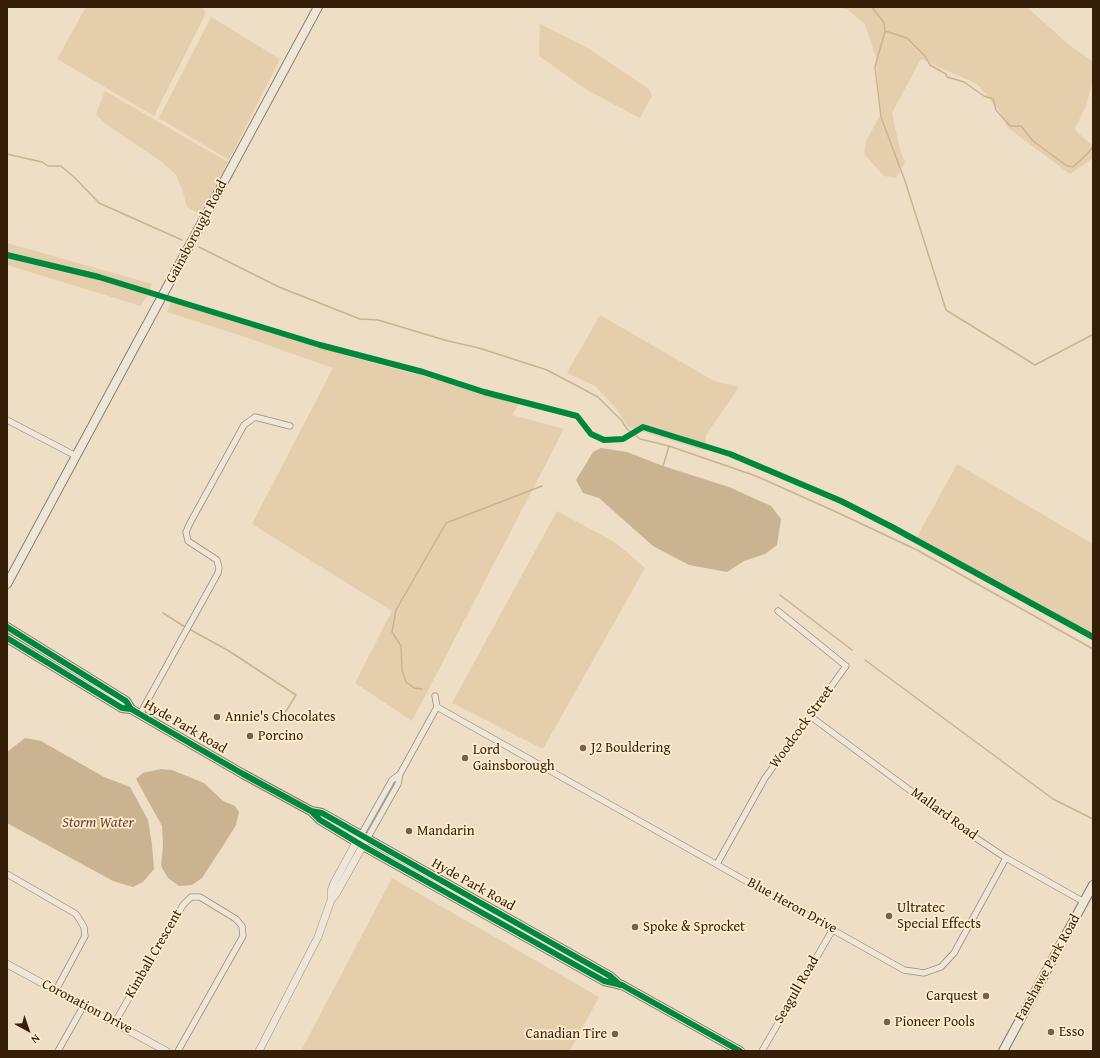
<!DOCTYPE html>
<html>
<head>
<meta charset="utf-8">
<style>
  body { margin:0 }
  #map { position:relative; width:1100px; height:1058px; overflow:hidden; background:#eedec5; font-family:"Gentium Book Plus",serif }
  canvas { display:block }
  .frame { position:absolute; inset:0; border:8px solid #351f09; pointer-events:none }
  .north { position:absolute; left:8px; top:1010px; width:40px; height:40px; -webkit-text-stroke:3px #ffecce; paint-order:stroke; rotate:140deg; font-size:11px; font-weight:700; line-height:16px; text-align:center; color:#351f09 }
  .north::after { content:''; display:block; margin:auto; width:14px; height:18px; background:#351f09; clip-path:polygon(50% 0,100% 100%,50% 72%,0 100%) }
</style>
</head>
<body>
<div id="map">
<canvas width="1100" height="1058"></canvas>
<div class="frame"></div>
<div class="north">N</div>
</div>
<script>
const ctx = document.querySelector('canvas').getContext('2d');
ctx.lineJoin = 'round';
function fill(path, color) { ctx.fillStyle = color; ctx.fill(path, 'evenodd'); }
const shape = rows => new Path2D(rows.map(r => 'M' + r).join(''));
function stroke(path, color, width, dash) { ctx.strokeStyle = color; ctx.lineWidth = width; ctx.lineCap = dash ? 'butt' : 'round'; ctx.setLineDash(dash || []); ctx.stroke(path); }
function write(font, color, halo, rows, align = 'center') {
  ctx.font = font + ' "Gentium Book Plus",serif'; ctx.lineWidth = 3.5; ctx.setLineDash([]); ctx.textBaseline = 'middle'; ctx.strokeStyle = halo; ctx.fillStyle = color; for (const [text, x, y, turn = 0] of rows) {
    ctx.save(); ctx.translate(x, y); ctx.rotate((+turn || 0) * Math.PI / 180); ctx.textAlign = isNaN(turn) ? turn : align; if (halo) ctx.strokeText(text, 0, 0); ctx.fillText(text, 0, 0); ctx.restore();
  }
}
const green = shape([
  [86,7,202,7,206,13,154,116,57,59],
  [839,7,1027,7,1068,44,1093,62,1093,80,1086,106,1075,128,1076,131,1093,146,1093,158,1070,174,1008,128,1001,113,977,84,921,59,892,113,899,146,905,163,896,178,884,176,864,154,866,141,881,114,876,58,865,24,847,9],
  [211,17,280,59,229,160,159,118],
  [540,24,588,48,649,89,652,96,640,118,587,90,539,56],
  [105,91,228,162,200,214,187,207,183,192,176,175,162,162,103,122,96,114],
  [7,243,152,284,149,293,141,306,7,265],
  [171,302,363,360,520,402,512,415,564,429,412,721,355,683,392,611,252,524,333,368,242,336,167,312],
  [600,315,714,381,739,387,706,435,705,451,628,427,616,408,595,386,567,373],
  [957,464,1093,544,1093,639,916,539],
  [557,511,616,543,645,568,543,749,452,703],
  [392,878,599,997,570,1051,301,1051]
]);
const water = shape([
  [601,448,627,452,663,466,729,487,771,506,781,519,777,545,765,554,744,561,727,572,689,565,653,546,599,498,583,493,576,480,593,452],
  [25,738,41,741,104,777,130,787,148,820,152,845,154,869,143,882,133,887,113,881,7,823,7,752],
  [161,769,172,770,204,783,223,801,235,806,239,812,236,825,221,849,202,878,192,885,179,886,168,878,161,866,163,846,162,826,136,779,143,773]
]);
const stream = shape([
  [872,7,884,23,885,31,875,67,881,117,905,181,946,310,1035,365,1092,335,1093,336],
  [885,31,907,38,925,56,930,65,946,74,947,77,964,82,984,96,993,99,996,110,1010,126,1021,126,1033,141,1067,166,1073,167,1087,154,1093,147],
  [7,154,42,162,48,166,61,166,75,178,99,203,182,240],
  [199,247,279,287,360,319,378,320,448,341,479,348,547,370,598,397,622,421,627,429,640,439,669,446,756,476,832,510,917,550,1093,649],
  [663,466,669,446],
  [780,595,852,650],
  [163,613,185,627],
  [189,629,229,651,296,695,283,716],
  [865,660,1053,799,1093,819],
  [422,689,414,688,406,682,402,670,401,646,392,632,396,610,446,523,542,486]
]);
const minor = shape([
  [7,420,76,456],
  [435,696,437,707],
  [437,707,904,970,924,973,941,967,954,953,1006,858],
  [140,714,218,573,219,568,217,560,188,541,186,532,190,523,244,425,255,417,290,426],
  [810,716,958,826,1006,858,1084,902],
  [361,835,392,780,400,774],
  [367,839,398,784,400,774,437,707],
  [717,864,765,778,846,666,778,611],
  [7,874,76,914,84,927,85,936,56,990],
  [115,1022,183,905,191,897,200,897,236,919,242,926,243,936,178,1051],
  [58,1051,84,1005],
  [762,1051,833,929]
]);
const tertiary = shape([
  [331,900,336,894,365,842],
  [7,964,166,1051],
  [259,1051,318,937,331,900,331,891,334,883,359,837]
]);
const secondary = shape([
  [7,584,318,7],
  [7,627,126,701,131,709],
  [7,638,122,708,131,709,243,774,311,811,322,813,610,976,620,985],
  [311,811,320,820,363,846,604,981,622,985,740,1051],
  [1003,1051,1093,885]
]);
const cycleway = shape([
  [7,255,99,277,320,345,423,372,484,392,577,416,591,434,604,440,623,439,643,427,730,454,841,501,892,527,1093,637],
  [7,627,126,701,131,709],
  [7,638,122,708,131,709,243,774,311,811,322,813,610,976,620,985],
  [311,811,320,820,363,846,604,981,622,985,740,1051]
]);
const markers = [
  [217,717,4,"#76624b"],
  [250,736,4,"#76624b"],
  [583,748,4,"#76624b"],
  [465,758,4,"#76624b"],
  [409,831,4,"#76624b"],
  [889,916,4,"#76624b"],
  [635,927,4,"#76624b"],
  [986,996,4,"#76624b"],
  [887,1022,4,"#76624b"],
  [1051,1032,4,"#76624b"],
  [615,1034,4,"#76624b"]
];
const streetNames = [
  ["Gainsborough Road",197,232,-62],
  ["Hyde Park Road",185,727,30],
  ["Woodcock Street",802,727,-54],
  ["Mallard Road",944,814,36],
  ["Hyde Park Road",473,885,29],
  ["Blue Heron Drive",792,906,29],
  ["Kimball Crescent",154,954,-60],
  ["Fanshawe Park Road",1048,968,-61],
  ["Seagull Road",797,990,-60],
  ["Coronation Drive",87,1007,28]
];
const poiNames = [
  ["Annie's Chocolates",225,717],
  ["Porcino",258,736],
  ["J2 Bouldering",591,748],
  ["Lord",473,750],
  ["Gainsborough",473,766],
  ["Mandarin",417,831],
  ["Ultratec",897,908],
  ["Special Effects",897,924],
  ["Spoke & Sprocket",643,927],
  ["Carquest",978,996,"right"],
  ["Pioneer Pools",895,1022],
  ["Esso",1059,1032],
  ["Canadian Tire",607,1034,"right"]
];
const waterNames = [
  ["Storm Water",98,823]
];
fill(green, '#e5ceac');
fill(water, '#cab390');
stroke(stream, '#cab390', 1.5);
stroke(minor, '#9b8f7f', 7);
stroke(tertiary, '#9b8f7f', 8);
stroke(secondary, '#817565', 10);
stroke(minor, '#efe6da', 5.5);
stroke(tertiary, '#efe6da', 7);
stroke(secondary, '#efe6da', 8);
stroke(cycleway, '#00873e', 6);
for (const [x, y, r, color] of markers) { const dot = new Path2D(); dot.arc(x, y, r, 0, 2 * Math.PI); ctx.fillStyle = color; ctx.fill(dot); stroke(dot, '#ffecce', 1.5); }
write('14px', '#351f09', '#ffecce', streetNames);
write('14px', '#351f09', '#ffecce', poiNames, 'left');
write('italic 15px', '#644c31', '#ffecce', waterNames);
</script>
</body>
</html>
